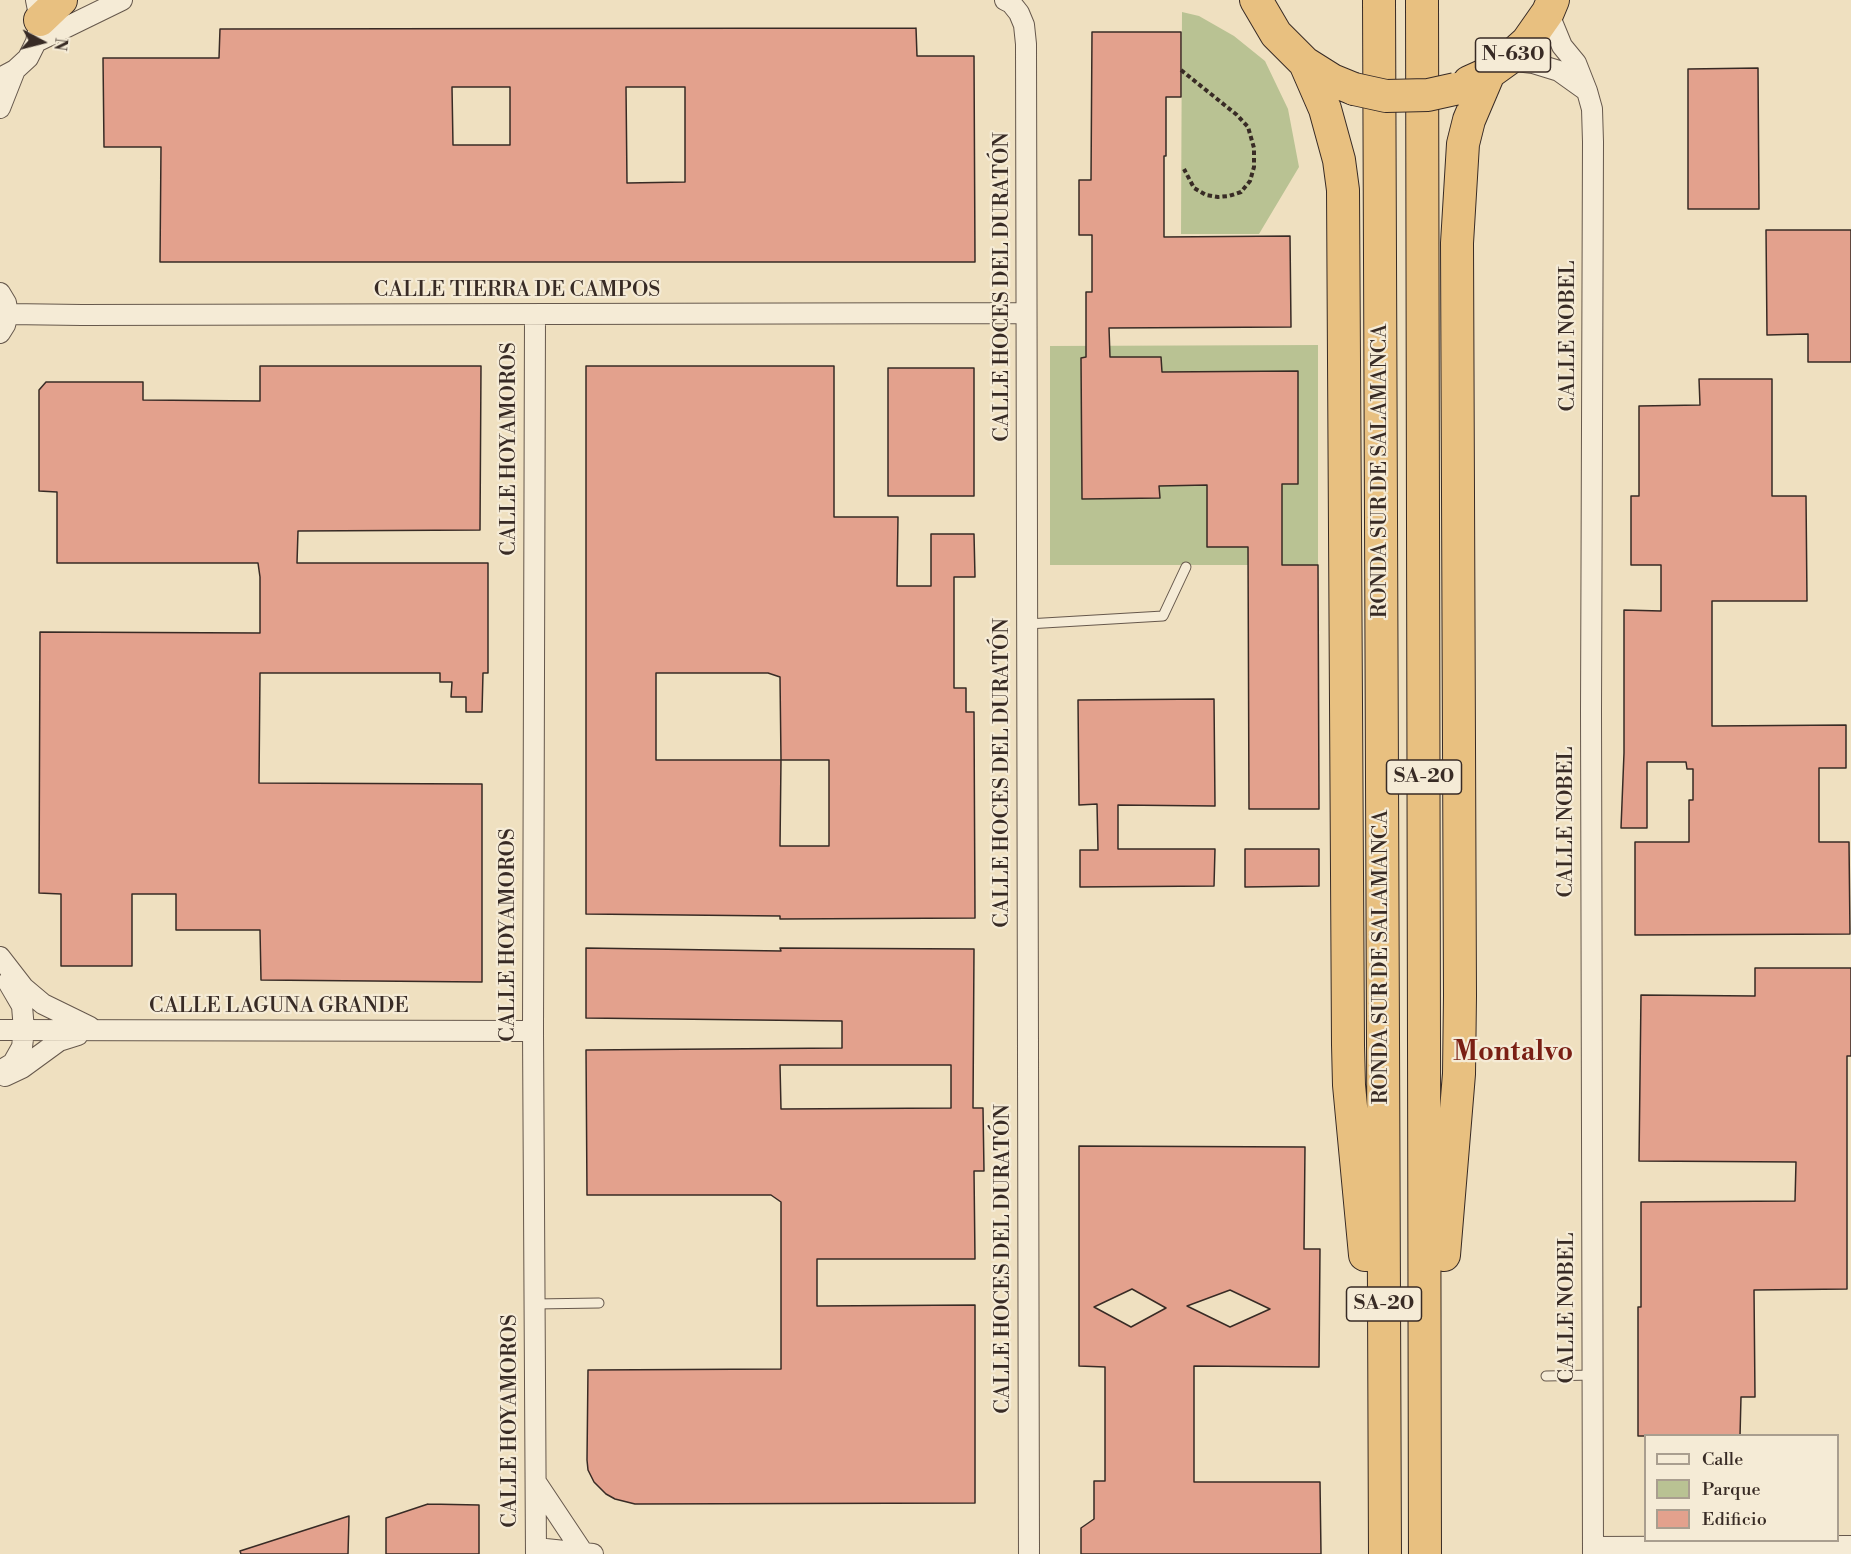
<!DOCTYPE html>
<html>
<head>
<meta charset="utf-8">
<style>
  body { margin:0 }
  #map { position:relative; width:1851px; height:1554px; overflow:hidden; background:#efe0c0; font-family:"Libre Bodoni",serif }
  canvas { display:block }
  .legend { position:absolute; left:1644px; top:1434px; width:195px; height:108px; box-sizing:border-box; background:#f5ebd6; border:2px solid #a99e8f; margin:0; padding:8px 10px; list-style:none; font-size:18px; color:#382b25 }
  .legend li { display:flex; align-items:center; gap:12px; height:30px }
  .legend b { width:30px; border:2px solid #a99e8f }
  .north { position:absolute; left:12px; top:12px; width:60px; height:60px; -webkit-text-stroke:4px #f5ebd6; paint-order:stroke; rotate:97deg; font-size:16px; font-weight:700; line-height:24px; text-align:center; color:#382b25 }
  .north::after { content:''; display:block; margin:auto; width:21px; height:27px; background:#382b25; clip-path:polygon(50% 0,100% 100%,50% 72%,0 100%) }
</style>
</head>
<body>
<div id="map">
<canvas width="1851" height="1554"></canvas>
<ul class="legend">
<li><b style="height:8px;background:#f5ebd6"></b>Calle</li>
<li><b style="height:16px;background:#b9c293"></b>Parque</li>
<li><b style="height:16px;background:#e3a18d"></b>Edificio</li>
</ul>
<div class="north">N</div>
</div>
<script>
const ctx = document.querySelector('canvas').getContext('2d');
ctx.lineJoin = 'round';
function fill(path, color) { ctx.fillStyle = color; ctx.fill(path, 'evenodd'); }
const shape = rows => new Path2D(rows.map(r => 'M' + r).join(''));
function stroke(path, color, width, dash) { ctx.strokeStyle = color; ctx.lineWidth = width; ctx.lineCap = dash ? 'butt' : 'round'; ctx.setLineDash(dash || []); ctx.stroke(path); }
function write(font, color, halo, rows, align = 'center') {
  ctx.font = font + ' "Libre Bodoni",serif'; ctx.lineWidth = 4.5; ctx.setLineDash([]); ctx.textBaseline = 'middle'; ctx.strokeStyle = halo; ctx.fillStyle = color; for (const [text, x, y, turn = 0] of rows) {
    ctx.save(); ctx.translate(x, y); ctx.rotate((+turn || 0) * Math.PI / 180); ctx.textAlign = isNaN(turn) ? turn : align; if (halo) ctx.strokeText(text, 0, 0); ctx.fillText(text, 0, 0); ctx.restore();
  }
}
const green = shape([
  [1182,12,1199,16,1234,36,1265,61,1288,109,1299,167,1259,234,1181,234],
  [1318,345,1318,565,1050,565,1050,346]
]);
const building = shape([
  [916,28,917,56,974,56,975,262,160,262,161,147,104,147,103,58,219,58,220,29,916,28],
  [452,87,510,87,510,145,453,145,452,87],
  [626,87,685,87,685,182,627,183,626,87],
  [1092,32,1181,32,1181,97,1166,97,1166,156,1164,156,1164,237,1290,236,1291,327,1109,328,1110,357,1161,357,1162,372,1298,371,1298,484,1282,484,1282,565,1318,565,1319,809,1249,809,1248,547,1207,547,1207,485,1159,486,1160,498,1082,499,1081,358,1086,357,1086,292,1092,292,1092,235,1079,235,1079,180,1091,180,1092,32],
  [1758,68,1759,209,1688,209,1688,69,1758,68],
  [1766,230,1851,230,1851,362,1808,362,1808,334,1767,335,1766,230],
  [260,366,481,366,480,530,298,531,297,563,488,563,488,673,483,673,482,712,466,712,466,697,451,697,452,682,440,682,440,673,260,673,259,783,482,784,482,982,261,980,260,930,176,930,176,894,132,894,132,966,61,966,61,894,39,893,40,632,260,633,260,577,258,563,57,563,57,492,39,491,39,390,46,382,143,382,143,400,260,401,260,366],
  [586,366,834,366,834,517,898,517,897,586,931,586,931,534,974,534,975,577,954,577,954,688,966,688,966,712,974,712,975,918,780,919,780,916,586,914,586,366],
  [656,673,768,673,780,677,781,760,656,760,656,673],
  [781,760,829,760,829,846,780,846,781,760],
  [888,368,974,368,974,496,888,496,888,368],
  [1699,379,1772,379,1772,496,1806,496,1807,601,1712,601,1712,726,1846,725,1846,768,1819,768,1819,842,1849,842,1850,934,1635,935,1635,842,1689,842,1689,800,1693,800,1693,769,1687,769,1686,762,1647,762,1647,828,1621,828,1624,753,1624,610,1661,611,1661,565,1631,565,1631,496,1639,496,1639,406,1700,405,1699,379],
  [1214,699,1215,806,1118,805,1118,849,1215,849,1214,886,1080,887,1080,850,1098,850,1097,804,1079,805,1078,700,1214,699],
  [1245,849,1319,849,1319,886,1245,887,1245,849],
  [586,948,781,951,780,948,974,949,973,1108,983,1108,984,1171,974,1171,975,1259,817,1259,817,1306,975,1305,975,1503,635,1504,615,1499,606,1494,594,1482,588,1470,587,1460,588,1370,781,1369,781,1202,771,1195,587,1195,586,1050,842,1048,842,1021,586,1018,586,948],
  [780,1065,951,1065,951,1108,781,1109,780,1065],
  [1755,968,1851,968,1851,1056,1847,1056,1847,1289,1754,1290,1755,1397,1741,1397,1740,1436,1638,1436,1638,1307,1641,1307,1641,1202,1795,1201,1796,1162,1639,1161,1641,995,1755,996,1755,968],
  [1079,1146,1305,1147,1304,1249,1320,1249,1319,1367,1194,1366,1194,1482,1320,1482,1321,1554,1081,1554,1081,1528,1094,1519,1094,1481,1105,1481,1105,1367,1079,1366,1079,1146],
  [1132,1289,1166,1308,1131,1327,1094,1307,1132,1289],
  [1230,1290,1270,1309,1230,1327,1187,1306,1230,1290],
  [428,1504,479,1505,479,1554,386,1554,386,1518,428,1504],
  [349,1516,348,1554,241,1554,240,1551,349,1516]
]);
const path = shape([
  [1181,70,1237,115,1248,127,1254,148,1254,167,1250,181,1241,192,1229,196,1218,197,1206,195,1194,188,1184,169]
]);
const service = shape([
  [1027,624,1163,616,1186,567],
  [535,1304,599,1303],
  [1546,1376,1593,1375]
]);
const minor = shape([
  [1005,0,1011,3,1019,13,1024,25,1026,44,1029,1554],
  [1548,12,1562,46,1576,63,1587,91,1592,109,1593,142,1591,710,1593,1554],
  [36,42,122,0],
  [1507,60,1533,63,1559,71,1587,91],
  [0,78,15,70,28,58,36,42,40,20,36,0],
  [0,108,15,70],
  [0,293,6,303,8,314,5,325,0,333],
  [8,314,82,315,1026,313],
  [535,315,533,1031,536,1554],
  [0,957,24,988,43,1004,90,1027],
  [0,1030,533,1031],
  [0,1071,13,1063,22,1047,24,1030,22,1006,8,982],
  [5,1076,22,1068,59,1041,78,1035],
  [536,1482,584,1554],
  [1593,1547,1851,1546],
  [536,1548,593,1554]
]);
const trunk = shape([
  [1256,0,1276,34,1305,63,1332,80,1354,89],
  [1379,0,1385,1554],
  [1422,0,1425,1554],
  [40,20,61,0],
  [1305,63,1325,109,1339,160,1343,190,1348,1045,1349,1085,1365,1255],
  [1469,82,1489,73,1507,60,1527,42,1548,12,1553,0],
  [1444,1255,1459,1074,1460,996,1457,243,1463,144,1469,120,1489,73]
]);
const trunkBridge = shape([
  [1354,89,1386,96,1428,95,1455,89]
]);
const shields = [
  [1513,55,75],
  [1424,777,75],
  [1384,1304,75]
];
const shieldNames = [
  ["N-630",1513,55],
  ["SA-20",1424,777],
  ["SA-20",1384,1304]
];
const streetNames = [
  ["CALLE HOCES DEL DURATÓN",1003,287,-90],
  ["CALLE TIERRA DE CAMPOS",517,291],
  ["CALLE NOBEL",1569,336,-90],
  ["CALLE HOYAMOROS",510,449,-90],
  ["RONDA SUR DE SALAMANCA",1381,471,-90],
  ["CALLE HOCES DEL DURATÓN",1003,773,-90],
  ["CALLE NOBEL",1567,822,-90],
  ["CALLE HOYAMOROS",509,935,-90],
  ["RONDA SUR DE SALAMANCA",1382,957,-90],
  ["CALLE LAGUNA GRANDE",279,1007],
  ["CALLE HOCES DEL DURATÓN",1004,1259,-90],
  ["CALLE NOBEL",1568,1308,-90],
  ["CALLE HOYAMOROS",511,1421,-90]
];
const districtNames = [
  ["Montalvo",1513,1054]
];
fill(green, '#b9c293');
fill(building, '#e3a18d');
stroke(building, '#382b25', 1.5);
stroke(service, '#66584c', 11);
stroke(minor, '#66584c', 22);
stroke(trunk, '#382b25', 34);
stroke(path, '#382b25', 4, [4.5, 3]);
stroke(service, '#f5ebd6', 9);
stroke(minor, '#f5ebd6', 20);
stroke(trunk, '#e8c080', 32);
stroke(trunkBridge, '#382b25', 34, []);
stroke(trunkBridge, '#e8c080', 32);
for (const [x, y, w] of shields) { const box = new Path2D(); box.roundRect(x - w / 2, y - 17, w, 34, 4.5); ctx.fillStyle = '#f5ebd6'; ctx.fill(box); stroke(box, '#382b25', 1.5); }
write('bold 20px', '#382b25', null, shieldNames);
write('21px', '#382b25', '#f5ebd6', streetNames);
write('bold 27px', '#7a1f14', '#f5ebd6', districtNames);
</script>
</body>
</html>
